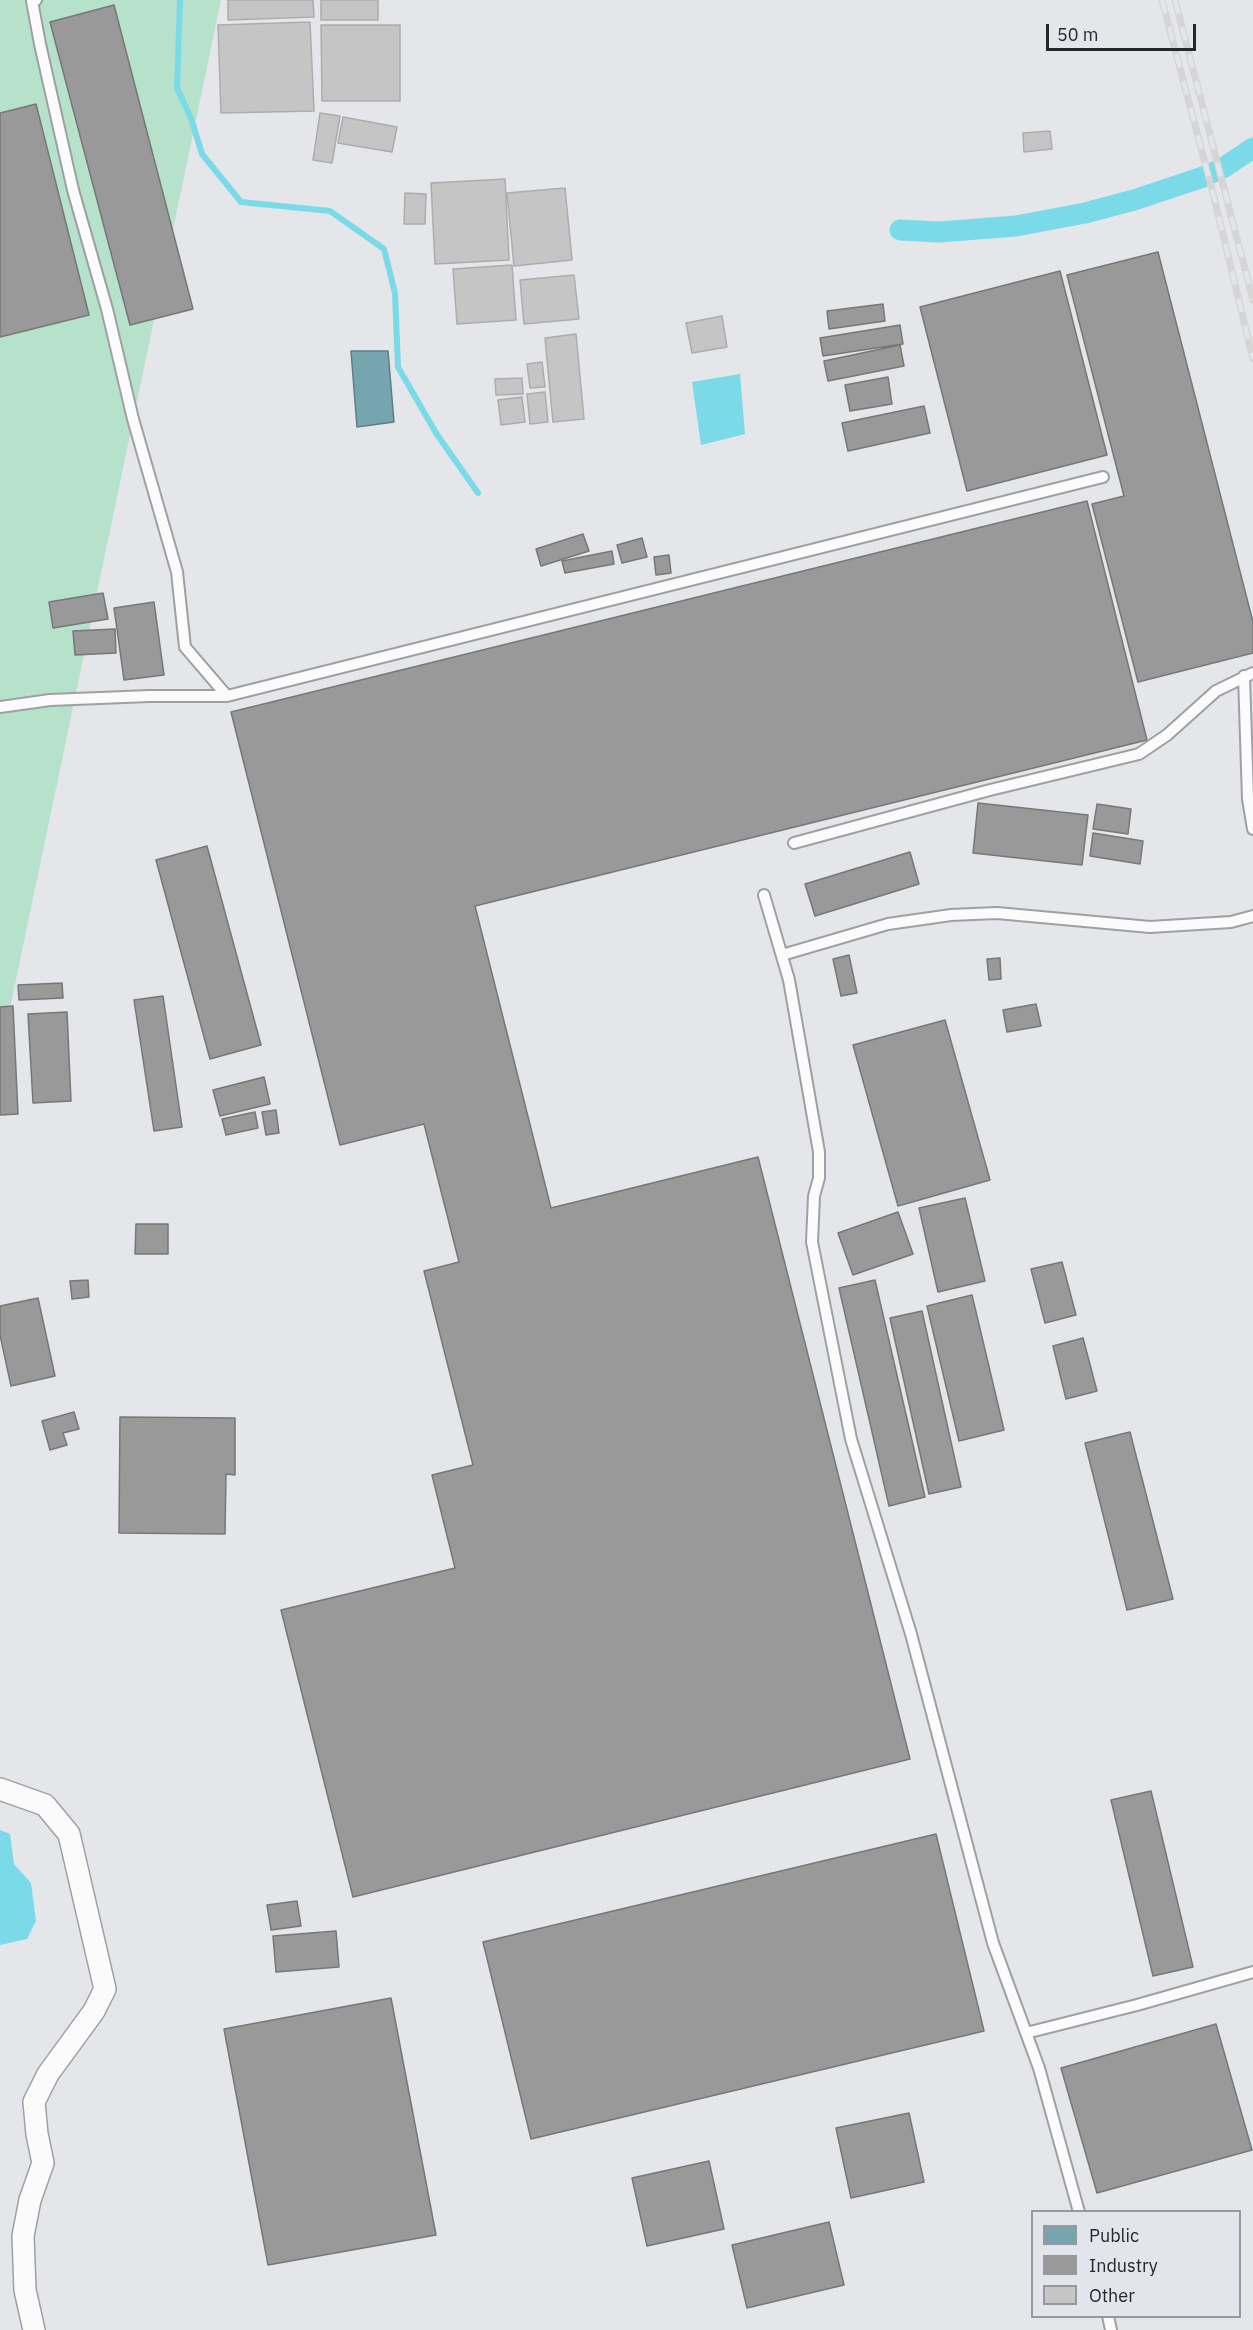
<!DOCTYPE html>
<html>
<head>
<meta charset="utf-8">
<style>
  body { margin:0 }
  #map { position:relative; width:1253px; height:2330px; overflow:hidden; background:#e4e6e9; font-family:"IBM Plex Sans",sans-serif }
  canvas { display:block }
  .legend { position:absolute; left:1031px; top:2210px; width:210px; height:108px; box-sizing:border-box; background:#e2e5eb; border:2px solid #97999d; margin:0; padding:8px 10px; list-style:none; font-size:18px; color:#262729 }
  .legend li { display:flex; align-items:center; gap:12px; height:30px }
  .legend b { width:30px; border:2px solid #97999d }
  .scale { position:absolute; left:1046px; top:24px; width:150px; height:27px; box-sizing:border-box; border:3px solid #262729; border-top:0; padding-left:8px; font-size:18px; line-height:21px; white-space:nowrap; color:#262729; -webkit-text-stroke:4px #e2e5eb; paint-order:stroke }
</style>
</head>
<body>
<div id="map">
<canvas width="1253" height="2330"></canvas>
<ul class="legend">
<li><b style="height:16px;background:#76a5af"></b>Public</li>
<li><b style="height:16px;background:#999"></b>Industry</li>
<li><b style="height:16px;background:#c6c5c6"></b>Other</li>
</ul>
<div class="scale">50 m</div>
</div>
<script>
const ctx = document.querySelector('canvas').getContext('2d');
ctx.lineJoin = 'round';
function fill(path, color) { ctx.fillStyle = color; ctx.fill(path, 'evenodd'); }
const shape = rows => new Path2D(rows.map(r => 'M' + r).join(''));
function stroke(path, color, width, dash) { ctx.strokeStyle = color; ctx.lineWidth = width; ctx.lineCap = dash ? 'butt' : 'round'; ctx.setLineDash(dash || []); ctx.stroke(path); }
const green = shape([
  [0,0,221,0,0,1056]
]);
const water = shape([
  [740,374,745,434,701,445,692,382],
  [0,1830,10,1834,14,1864,31,1883,36,1921,27,1939,0,1945]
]);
const public = shape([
  [351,351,388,351,394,422,357,427,351,351]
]);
const industry = shape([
  [114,5,193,309,130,325,50,22,114,5],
  [36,104,89,315,0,337,0,113,36,104],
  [1158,252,1253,622,1253,653,1138,682,1092,504,1124,496,1067,275,1158,252],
  [1060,271,1107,455,967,491,920,307,1060,271],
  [883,304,885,321,829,329,827,311,883,304],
  [900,325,903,344,823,356,820,338,900,325],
  [900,345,904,366,828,381,824,361,900,345],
  [888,377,892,404,850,411,845,385,888,377],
  [924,406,930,433,848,451,842,423,924,406],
  [1087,501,1147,740,475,906,551,1208,758,1157,910,1759,353,1897,281,1610,455,1568,432,1475,473,1465,424,1271,459,1262,424,1124,340,1145,231,712,1087,501],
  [583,534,589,551,541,566,536,549,583,534],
  [642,538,647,557,622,563,617,545,642,538],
  [612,551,614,564,565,573,562,561,612,551],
  [669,555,671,573,656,575,654,557,669,555],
  [103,593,108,619,53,628,49,602,103,593],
  [154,602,164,675,124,680,114,608,154,602],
  [115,629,116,653,75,655,73,631,115,629],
  [978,803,1088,815,1082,865,973,853,978,803],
  [1097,804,1131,809,1128,834,1093,829,1097,804],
  [1093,833,1143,841,1140,864,1090,856,1093,833],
  [207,846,261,1045,210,1059,156,860,207,846],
  [910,852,919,884,815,916,805,884,910,852],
  [849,955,857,993,841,996,833,959,849,955],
  [1000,958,1001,979,989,980,987,959,1000,958],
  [62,983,63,998,19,1000,18,985,62,983],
  [163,996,182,1127,154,1131,134,1000,163,996],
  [1036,1004,1041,1026,1007,1032,1003,1010,1036,1004],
  [13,1006,18,1114,0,1115,0,1007,13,1006],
  [67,1012,71,1101,33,1103,28,1014,67,1012],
  [945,1020,990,1180,898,1206,853,1045,945,1020],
  [264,1077,270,1104,220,1116,213,1090,264,1077],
  [276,1110,279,1133,266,1135,262,1112,276,1110],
  [255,1112,258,1128,226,1135,222,1119,255,1112],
  [965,1198,985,1281,938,1292,919,1208,965,1198],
  [898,1212,913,1254,853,1275,838,1233,898,1212],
  [136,1224,168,1224,168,1254,135,1254,136,1224],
  [1062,1262,1076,1315,1045,1323,1031,1269,1062,1262],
  [88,1280,89,1297,72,1299,70,1281,88,1280],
  [875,1280,925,1497,889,1506,839,1288,875,1280],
  [972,1295,1004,1430,959,1441,927,1306,972,1295],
  [38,1298,55,1376,11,1386,0,1335,0,1306,38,1298],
  [922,1311,961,1487,929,1494,890,1318,922,1311],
  [1083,1338,1097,1391,1066,1399,1053,1346,1083,1338],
  [74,1412,79,1429,63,1433,67,1445,50,1450,42,1421,74,1412],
  [120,1417,235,1418,235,1475,226,1474,225,1534,119,1533,120,1417],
  [1130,1432,1173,1599,1127,1610,1085,1443,1130,1432],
  [1151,1791,1193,1967,1153,1976,1111,1800,1151,1791],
  [936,1834,984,2031,531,2139,483,1942,936,1834],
  [297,1901,301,1926,271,1930,267,1905,297,1901],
  [336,1931,339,1967,276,1972,273,1936,336,1931],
  [391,1998,436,2235,268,2265,224,2029,391,1998],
  [1216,2024,1252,2150,1097,2193,1061,2068,1216,2024],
  [909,2113,924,2182,851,2198,836,2128,909,2113],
  [709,2161,724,2229,647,2246,632,2178,709,2161],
  [829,2222,844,2285,747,2308,732,2245,829,2222]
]);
const stream = shape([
  [180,0,177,88,191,118,202,154,241,202,330,211,384,249,395,293,398,367,436,433,478,493]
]);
const canal = shape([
  [900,230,939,232,1016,226,1085,213,1134,200,1203,177,1223,168,1253,148]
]);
const building = shape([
  [228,0,313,0,314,17,228,20,228,0],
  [321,0,378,0,378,20,321,20,321,0],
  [310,22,314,111,221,113,218,25,310,22],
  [321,25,400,25,400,101,322,101,321,25],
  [320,113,340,116,332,163,313,160,320,113],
  [343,117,397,127,392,152,338,143,343,117],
  [1050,131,1052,149,1024,152,1023,133,1050,131],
  [505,179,509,260,435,264,431,183,505,179],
  [565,188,572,260,514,266,507,193,565,188],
  [405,193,426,194,425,224,404,224,405,193],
  [512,265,516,320,457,324,453,269,512,265],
  [574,275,579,319,524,324,520,280,574,275],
  [722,316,727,347,692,353,686,323,722,316],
  [576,334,584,419,553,422,545,338,576,334],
  [542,362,545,387,530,388,527,364,542,362],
  [522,378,523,394,496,395,495,379,522,378],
  [545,392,548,422,530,424,527,394,545,392],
  [522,397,525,422,501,425,498,400,522,397]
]);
const service = shape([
  [36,0,32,1,40,44,73,190,107,309,133,419,177,572,185,647,227,696],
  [1244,676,1248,799,1253,829],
  [0,707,50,700,149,696,227,696,1103,477],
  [794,843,990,790,1139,754,1167,735,1216,691,1253,673],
  [764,895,789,980,819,1152,819,1178,814,1196,812,1242,851,1439,911,1634,993,1943,1039,2068,1079,2212],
  [782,955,888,924,951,915,997,913,1150,927,1231,922,1253,916],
  [1026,2033,1137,2005,1253,1972],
  [1108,2316,1111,2330]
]);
const minor = shape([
  [0,1789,45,1805,69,1834,105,1989,94,2011,48,2074,34,2102,37,2134,43,2163,30,2200,23,2236,25,2290,34,2330]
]);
const rail = shape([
  [1162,0,1214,197,1253,359],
  [1175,0,1253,300]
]);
fill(green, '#b6e1cb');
fill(water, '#7bdae8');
fill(public, '#76a5af');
stroke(public, '#5e7f87', 1.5);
fill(industry, '#999');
stroke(industry, '#767777', 1.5);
stroke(stream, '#7bdae8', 6);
stroke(canal, '#7bdae8', 21);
fill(building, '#c6c5c6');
stroke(building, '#acacae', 1.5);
stroke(service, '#9fa0a3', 14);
stroke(minor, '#9fa0a3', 24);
stroke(service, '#fbfbfc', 10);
stroke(minor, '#fbfbfc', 21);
stroke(rail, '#d5d5d6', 7);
stroke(rail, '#e2e5eb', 4.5, [14]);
</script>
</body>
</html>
